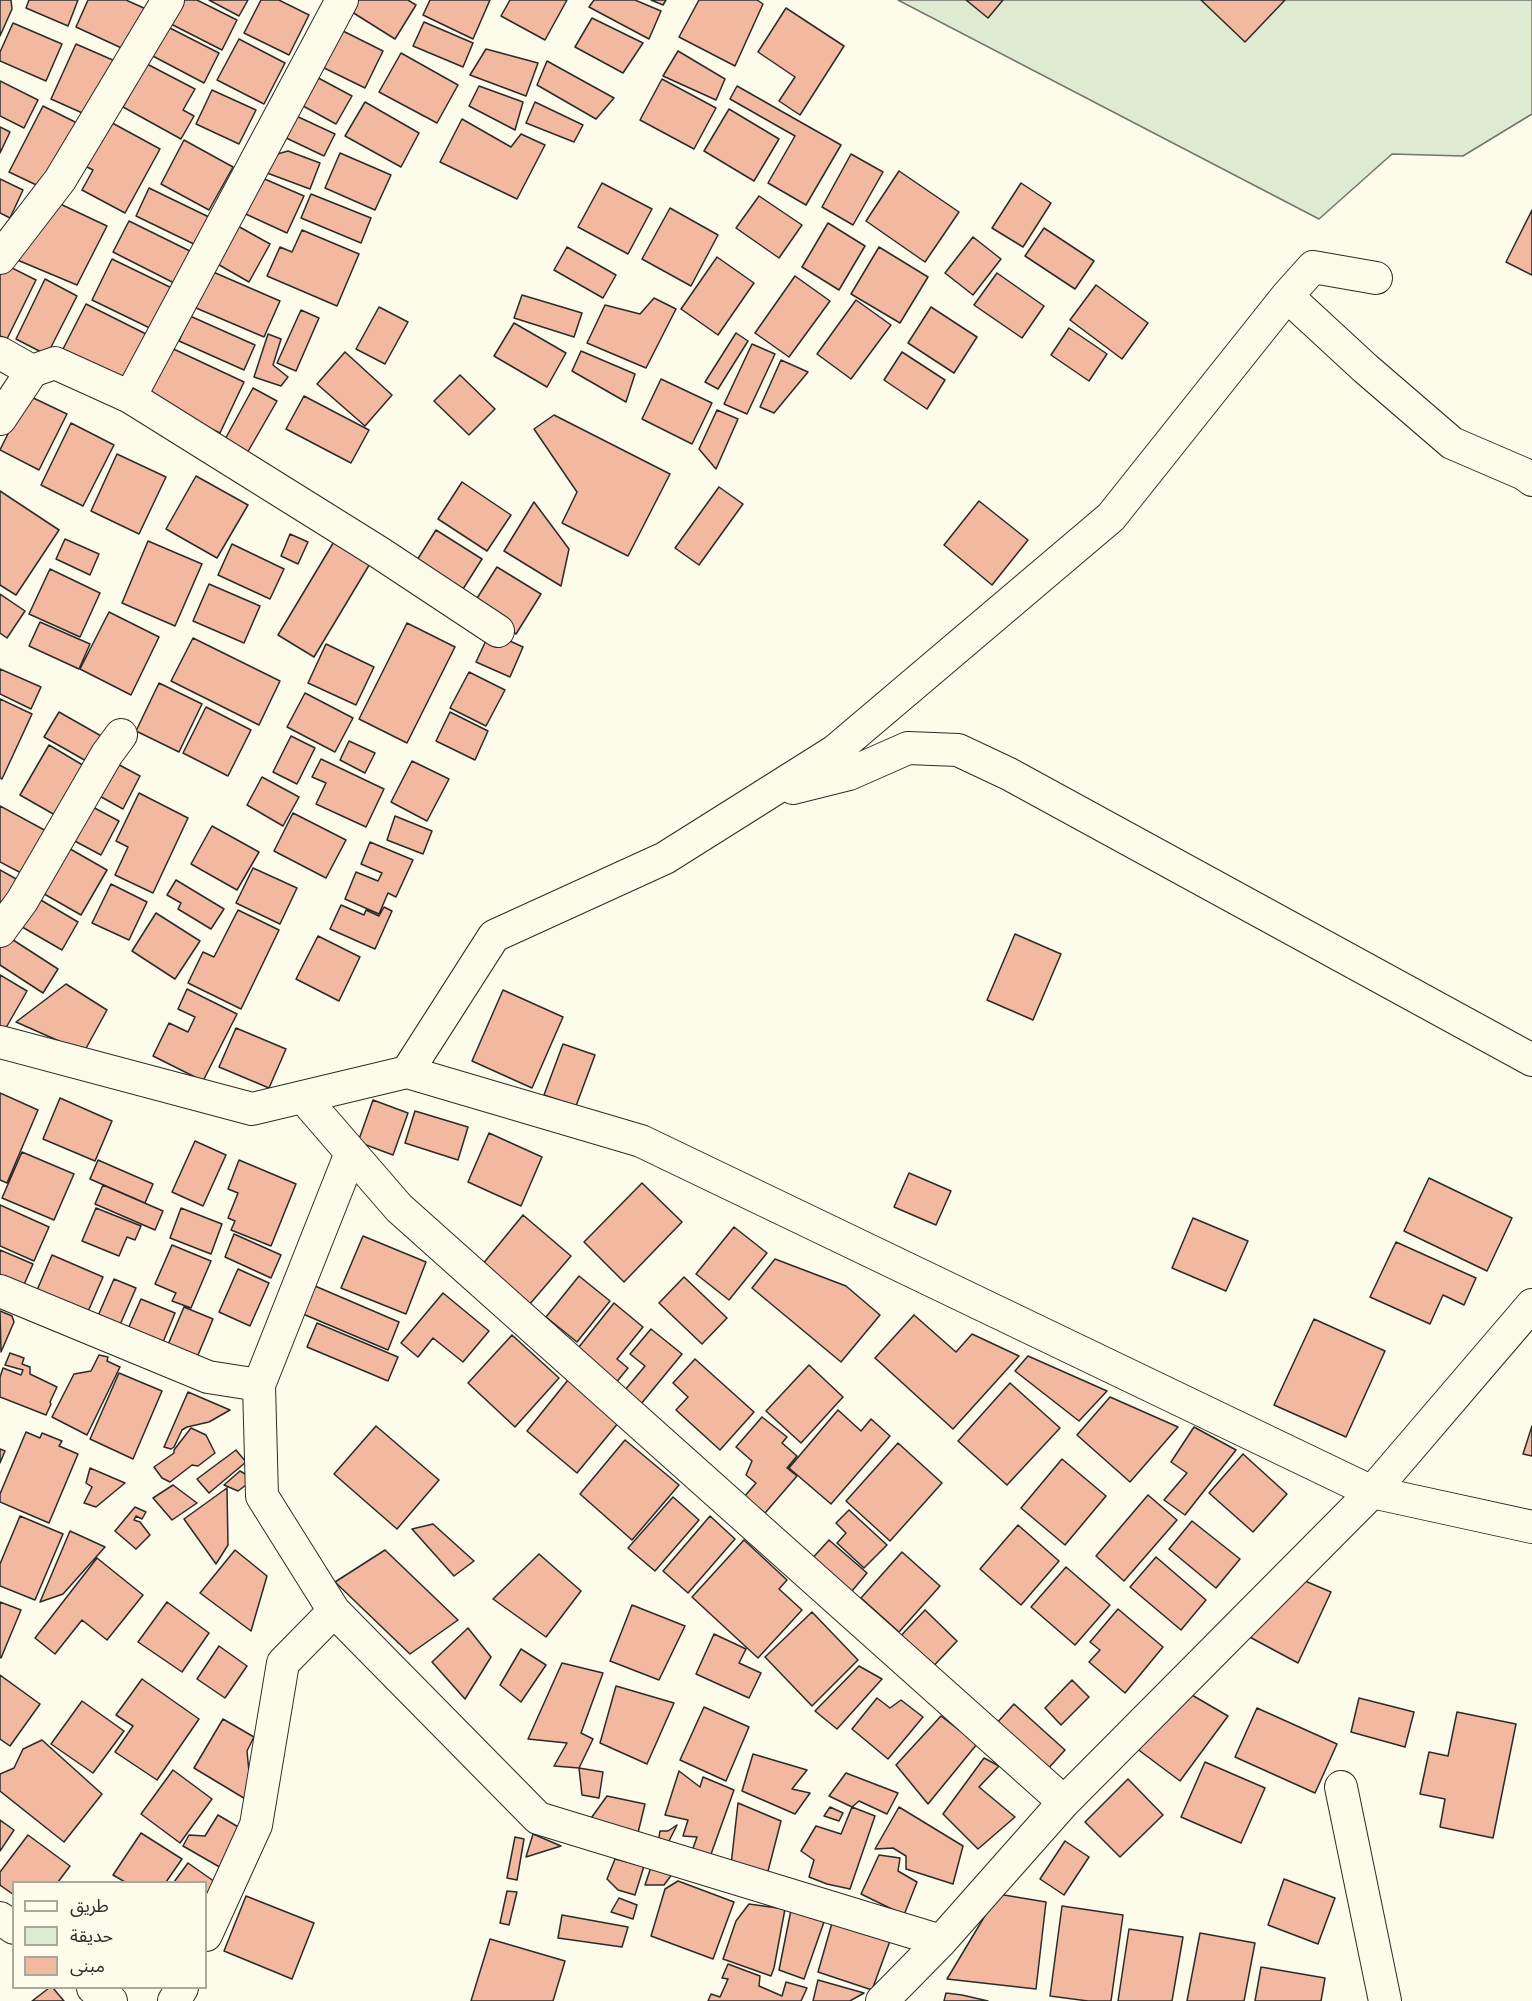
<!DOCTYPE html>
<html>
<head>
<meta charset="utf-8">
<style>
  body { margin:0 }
  #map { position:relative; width:1532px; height:2001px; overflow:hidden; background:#fdfbea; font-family:Bitter,"Noto Sans Arabic",serif }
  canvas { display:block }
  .legend { position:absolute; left:12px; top:1881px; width:195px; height:108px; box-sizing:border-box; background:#fdfbea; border:2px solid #a9a89e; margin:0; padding:8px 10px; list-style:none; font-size:18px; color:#2b2b2b }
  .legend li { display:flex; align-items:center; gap:12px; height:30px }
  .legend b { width:30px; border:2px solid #a9a89e }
</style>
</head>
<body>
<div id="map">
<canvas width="1532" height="2001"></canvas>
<ul class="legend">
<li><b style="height:8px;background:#fdfbea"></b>طريق</li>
<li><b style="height:16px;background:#deebd1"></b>حديقة</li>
<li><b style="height:16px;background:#f2b8a0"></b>مبنى</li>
</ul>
</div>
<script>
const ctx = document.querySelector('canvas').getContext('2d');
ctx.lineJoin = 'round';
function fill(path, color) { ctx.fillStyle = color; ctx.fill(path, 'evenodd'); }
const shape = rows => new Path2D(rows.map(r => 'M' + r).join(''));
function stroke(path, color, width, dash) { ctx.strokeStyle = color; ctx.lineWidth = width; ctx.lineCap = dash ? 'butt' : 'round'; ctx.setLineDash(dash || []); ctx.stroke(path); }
const green = shape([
  [898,0,1532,0,1532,114,1463,156,1392,154,1319,219,898,0]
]);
const building = shape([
  [0,0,11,0,12,9,0,36,0,0],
  [29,0,78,0,68,26,26,8,29,0],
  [88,0,126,0,146,9,128,51,76,27,88,0],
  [178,0,197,0,237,20,222,50,167,22,178,0],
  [209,0,248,0,239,16,209,0],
  [261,0,279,0,309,15,289,55,244,33,261,0],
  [349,0,408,0,416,5,395,39,344,7,349,0],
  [430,0,490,0,473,39,423,15,430,0],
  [510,0,567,0,545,40,501,16,510,0],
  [594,0,635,0,661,11,649,39,589,7,594,0],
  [651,0,666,0,663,5,651,0],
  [699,0,757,0,763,4,735,66,679,37,699,0],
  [966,0,1003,0,988,18,966,0],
  [1201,0,1285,0,1245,42,1201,0],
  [786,8,844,46,800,115,779,101,795,77,758,52,786,8],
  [592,18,643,43,623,73,575,47,592,18],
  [424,22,473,43,463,67,413,46,424,22],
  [13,23,62,44,46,81,0,61,0,52,13,23],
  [164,25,219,53,204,83,149,54,164,25],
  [337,28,383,51,365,88,318,65,337,28],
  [239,39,285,63,264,104,217,80,239,39],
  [76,44,115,61,89,116,51,99,76,44],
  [486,49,538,63,526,96,470,75,486,49],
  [678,51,725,79,716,100,663,76,678,51],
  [401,53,458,85,437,123,379,92,401,53],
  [547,61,614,98,596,119,537,85,547,61],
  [147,64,195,89,183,110,194,116,181,139,123,107,147,64],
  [309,73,352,96,336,124,294,101,309,73],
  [662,79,716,108,694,149,640,120,662,79],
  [0,81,38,100,24,128,0,116,0,81],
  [479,86,523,102,515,130,469,106,479,86],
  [737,86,841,145,806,205,768,183,795,136,730,99,737,86],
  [212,90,256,110,239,144,196,124,212,90],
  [365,102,419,133,401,167,345,136,365,102],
  [535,102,583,125,574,142,526,123,535,102],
  [43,106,81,125,49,191,9,172,43,106],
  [729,109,779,139,754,181,704,151,729,109],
  [292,114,335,134,324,156,282,136,292,114],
  [105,119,160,149,125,213,82,190,93,170,81,164,105,119],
  [462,119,511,147,521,134,545,145,517,199,440,162,462,119],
  [0,127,10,132,0,153,0,127],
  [184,140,233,167,209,210,161,184,184,140],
  [288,151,320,163,310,189,259,170,263,158,288,151],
  [340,153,391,175,375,210,325,188,340,153],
  [851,154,883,172,853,225,822,207,851,154],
  [899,171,959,212,925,262,866,221,899,171],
  [253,174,304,196,287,233,237,210,253,174],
  [0,179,23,190,10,218,0,213,0,179],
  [602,183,652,209,628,254,578,227,602,183],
  [1021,183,1051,203,1023,247,992,228,1021,183],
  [149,188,213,219,200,247,136,216,149,188],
  [311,194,371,218,361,243,301,218,311,194],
  [759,196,802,225,779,258,736,228,759,196],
  [56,202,107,226,77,285,15,259,56,202],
  [670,208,718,235,691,286,642,259,670,208],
  [1532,210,1532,275,1506,262,1532,210],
  [129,221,196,254,180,286,113,252,129,221],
  [828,223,865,246,839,290,802,267,828,223],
  [236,225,270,244,249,282,214,262,236,225],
  [1044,228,1094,261,1075,289,1025,256,1044,228],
  [302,230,359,254,337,306,267,276,280,247,292,252,302,230],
  [973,237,1001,259,973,295,945,273,973,237],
  [567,247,616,275,603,298,554,270,567,247],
  [879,247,928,277,900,323,851,294,879,247],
  [717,257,754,283,718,335,681,309,717,257],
  [112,259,178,291,158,332,92,300,112,259],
  [0,262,36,280,7,339,0,336,0,262],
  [204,268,280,301,264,337,189,305,204,268],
  [997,273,1044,306,1022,338,974,305,997,273],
  [795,276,830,301,789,357,755,333,795,276],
  [45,279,77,296,47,355,16,339,45,279],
  [1096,285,1148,323,1122,359,1070,320,1096,285],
  [522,295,582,313,574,337,514,318,522,295],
  [654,298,676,309,646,368,587,343,605,305,640,314,654,298],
  [856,300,891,325,851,379,817,354,856,300],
  [86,304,154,338,129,387,61,353,86,304],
  [379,307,408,322,385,364,356,349,379,307],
  [931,307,977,337,954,373,908,343,931,307],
  [301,310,319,318,296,371,277,363,301,310],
  [190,316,255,345,244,370,179,341,190,316],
  [514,323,566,353,547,387,494,356,514,323],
  [1069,328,1107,354,1089,381,1051,355,1069,328],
  [736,333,748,341,718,389,705,382,736,333],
  [268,334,281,339,273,365,288,377,281,386,254,377,268,334],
  [752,344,775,354,747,414,724,404,752,344],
  [165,345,244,382,220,433,141,396,165,345],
  [581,351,635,374,626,402,572,371,581,351],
  [345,352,392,395,365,426,317,384,345,352],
  [902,352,945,380,927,409,884,380,902,352],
  [781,360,808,372,774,413,760,407,781,360],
  [460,375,495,409,469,435,434,401,460,375],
  [661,379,712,403,692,444,642,419,661,379],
  [253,388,277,401,246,455,223,443,253,388],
  [27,395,67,414,39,470,0,450,27,395],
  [304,396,369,430,351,463,286,429,304,396],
  [717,410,738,419,716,469,699,449,717,410],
  [554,415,670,474,628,556,562,523,577,492,534,429,554,415],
  [71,423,114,445,83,506,41,485,71,423],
  [117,454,166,477,139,534,91,511,117,454],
  [196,476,248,505,217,558,166,529,196,476],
  [462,482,511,515,487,551,438,519,462,482],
  [719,487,743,504,699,565,675,548,719,487],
  [0,491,59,530,16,595,0,585,0,491],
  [979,501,1028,540,992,585,944,545,979,501],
  [534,502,569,549,561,586,504,551,534,502],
  [436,530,482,559,458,597,412,568,436,530],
  [290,534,308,542,298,564,281,556,290,534],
  [65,539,99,554,90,575,56,559,65,539],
  [335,540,371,562,314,657,278,635,335,540],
  [148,541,202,564,175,626,122,603,148,541],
  [232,544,284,569,270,599,218,575,232,544],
  [497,567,541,594,516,634,472,606,497,567],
  [50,569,100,593,80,637,29,614,50,569],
  [209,584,260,606,244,643,193,621,209,584],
  [0,594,25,611,7,638,0,633,0,594],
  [109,612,159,637,131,695,80,669,109,612],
  [40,622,90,644,79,669,29,646,40,622],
  [407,623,455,647,407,743,359,719,407,623],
  [490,632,523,647,510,677,476,662,490,632],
  [193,638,280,681,259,725,171,681,193,638],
  [326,644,374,667,356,705,308,683,326,644],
  [0,669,41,687,31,709,0,694,0,669],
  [469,672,505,690,486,726,450,708,469,672],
  [159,683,202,704,179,752,136,731,159,683],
  [305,693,353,718,335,752,287,727,305,693],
  [0,699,32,714,2,779,0,778,0,699],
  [206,707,251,730,228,776,183,753,206,707],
  [59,712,110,741,95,766,44,737,59,712],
  [450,712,488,731,475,760,436,741,450,712],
  [291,736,315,748,297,784,273,772,291,736],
  [349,741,375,753,365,773,340,760,349,741],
  [49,745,91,770,62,819,20,795,49,745],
  [321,759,384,789,366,827,316,804,326,783,312,777,321,759],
  [112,761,140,776,123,809,94,793,112,761],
  [412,761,449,779,427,821,391,802,412,761],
  [262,777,299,797,283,826,247,805,262,777],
  [139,793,188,818,153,893,115,875,128,847,116,841,139,793],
  [87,804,119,821,101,855,69,838,87,804],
  [0,806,48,832,25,875,0,862,0,806],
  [293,813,346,840,326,878,274,851,293,813],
  [395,816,432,831,423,854,387,840,395,816],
  [212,826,259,852,237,890,191,864,212,826],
  [370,842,413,860,396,897,388,893,379,914,345,899,356,872,378,881,382,873,361,864,370,842],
  [65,846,107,870,81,915,39,891,65,846],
  [253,868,297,888,280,924,236,903,253,868],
  [0,870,18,880,0,911,0,870],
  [176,880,224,909,211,929,178,909,181,903,167,895,176,880],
  [111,884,147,902,129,940,92,923,111,884],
  [34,896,78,922,62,950,17,924,34,896],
  [341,905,364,915,366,910,379,916,384,907,392,911,375,949,330,929,341,905],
  [238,910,279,930,241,1009,188,983,203,952,214,957,238,910],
  [156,913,200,941,175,979,132,951,156,913],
  [1015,934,1061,954,1033,1020,987,1000,1015,934],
  [7,936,58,969,43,993,0,965,0,947,7,936],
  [318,936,360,957,339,1001,296,979,318,936],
  [0,975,27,991,3,1033,0,1031,0,975],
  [66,984,107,1010,84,1052,16,1022,66,984],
  [187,989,237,1014,203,1081,153,1056,169,1023,188,1032,195,1017,178,1009,187,989],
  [503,990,563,1017,532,1088,472,1061,503,990],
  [236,1028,286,1049,269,1088,219,1067,236,1028],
  [563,1044,595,1055,576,1106,544,1095,563,1044],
  [0,1093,38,1110,7,1183,0,1180,0,1093],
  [60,1098,112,1121,95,1161,43,1139,60,1098],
  [373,1100,408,1113,393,1155,358,1142,373,1100],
  [415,1111,468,1127,458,1160,405,1143,415,1111],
  [489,1133,542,1157,521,1206,468,1182,489,1133],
  [195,1141,226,1155,203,1206,172,1192,195,1141],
  [22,1152,74,1174,54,1220,2,1198,22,1152],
  [98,1160,153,1184,145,1203,90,1179,98,1160],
  [239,1160,296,1184,271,1246,231,1230,235,1221,228,1218,238,1193,228,1189,239,1160],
  [909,1173,951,1191,936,1225,894,1207,909,1173],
  [1429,1178,1512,1218,1487,1271,1404,1231,1429,1178],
  [642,1183,682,1222,624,1282,584,1242,642,1183],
  [103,1185,163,1211,155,1230,95,1204,103,1185],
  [0,1205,49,1227,34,1261,0,1246,0,1205],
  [96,1208,141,1226,135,1240,127,1237,119,1256,82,1241,96,1208],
  [181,1208,222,1224,211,1254,170,1238,181,1208],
  [523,1215,571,1256,529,1305,482,1265,523,1215],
  [1193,1218,1248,1241,1226,1291,1172,1268,1193,1218],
  [734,1227,767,1253,729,1300,696,1274,734,1227],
  [234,1234,281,1255,271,1278,225,1257,234,1234],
  [363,1236,426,1262,406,1314,341,1288,363,1236],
  [1396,1242,1476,1278,1464,1305,1443,1295,1430,1324,1370,1297,1396,1242],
  [172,1245,211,1261,191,1308,172,1301,176,1293,155,1284,172,1245],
  [0,1250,33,1264,19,1296,0,1288,0,1250],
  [52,1255,103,1277,83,1323,32,1302,52,1255],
  [775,1259,846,1286,880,1315,841,1362,752,1288,775,1259],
  [238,1269,269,1283,250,1326,219,1312,238,1269],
  [579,1276,610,1301,577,1342,546,1317,579,1276],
  [684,1277,727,1318,702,1344,659,1303,684,1277],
  [114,1279,136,1288,116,1334,94,1325,114,1279],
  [315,1286,399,1322,388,1350,303,1314,315,1286],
  [443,1293,489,1331,463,1362,433,1338,418,1357,401,1343,443,1293],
  [141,1299,175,1313,159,1352,124,1338,141,1299],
  [614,1303,643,1327,617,1359,628,1368,615,1384,575,1352,614,1303],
  [184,1307,213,1319,193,1367,164,1354,184,1307],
  [0,1311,12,1316,14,1322,1,1352,0,1311],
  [914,1315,956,1352,972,1334,1019,1356,953,1429,875,1358,914,1315],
  [1314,1319,1385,1351,1346,1437,1274,1405,1314,1319],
  [317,1323,398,1357,388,1381,307,1347,317,1323],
  [651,1329,682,1354,641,1404,625,1390,645,1366,630,1354,651,1329],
  [512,1335,559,1378,515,1427,468,1383,512,1335],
  [10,1353,24,1358,22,1364,30,1367,30,1374,57,1387,50,1402,51,1404,46,1415,0,1397,0,1377,3,1368,21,1375,23,1370,5,1365,10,1353],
  [99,1355,108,1357,107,1361,120,1367,87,1435,52,1417,74,1374,91,1371,99,1355],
  [1028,1356,1107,1391,1079,1421,1015,1371,1028,1356],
  [695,1359,754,1412,720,1450,676,1410,688,1397,673,1383,695,1359],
  [809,1365,843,1397,801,1443,766,1411,809,1365],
  [119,1373,162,1391,133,1459,90,1439,119,1373],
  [568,1380,619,1422,577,1473,527,1431,568,1380],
  [1010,1383,1060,1428,1007,1485,958,1441,1010,1383],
  [188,1392,230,1410,209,1422,187,1427,182,1430,174,1447,171,1449,164,1447,188,1392],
  [1110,1397,1178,1427,1130,1482,1077,1435,1110,1397],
  [838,1410,861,1431,871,1419,890,1436,831,1504,789,1468,838,1410],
  [762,1417,787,1437,782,1443,797,1456,787,1468,797,1476,759,1520,739,1503,756,1483,746,1475,752,1461,736,1447,762,1417],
  [376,1426,439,1480,397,1529,334,1474,376,1426],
  [1532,1426,1532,1456,1523,1454,1532,1426],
  [1194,1427,1236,1450,1185,1515,1164,1500,1187,1473,1171,1462,1194,1427],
  [191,1428,206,1435,215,1453,198,1466,192,1465,170,1482,162,1478,154,1467,174,1453,174,1450,191,1428],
  [26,1432,40,1438,42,1433,62,1441,59,1446,78,1454,49,1523,0,1502,0,1494,26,1432],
  [625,1440,679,1485,632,1540,580,1494,625,1440],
  [898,1443,942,1483,890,1541,846,1501,898,1443],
  [0,1449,5,1451,0,1463,0,1449],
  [236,1450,246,1462,209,1493,197,1479,236,1450],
  [1243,1454,1287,1494,1253,1532,1209,1493,1243,1454],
  [1062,1459,1106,1496,1065,1545,1021,1508,1062,1459],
  [90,1468,125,1483,96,1507,84,1503,92,1487,86,1483,90,1468],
  [240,1471,254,1479,238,1491,224,1485,240,1471],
  [173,1485,197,1503,172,1520,153,1498,173,1485],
  [227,1488,228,1545,216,1564,184,1519,227,1488],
  [1148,1495,1177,1520,1124,1581,1096,1556,1148,1495],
  [673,1497,699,1520,655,1571,628,1548,673,1497],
  [135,1507,146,1512,142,1519,136,1516,134,1520,140,1522,150,1535,136,1549,115,1531,135,1507],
  [849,1510,887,1545,864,1568,837,1543,846,1533,836,1523,849,1510],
  [20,1516,63,1534,35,1600,0,1586,0,1564,20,1516],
  [710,1516,735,1539,688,1593,663,1571,710,1516],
  [1192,1521,1240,1559,1216,1588,1169,1549,1192,1521],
  [433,1524,474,1561,454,1576,412,1529,433,1524],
  [1018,1525,1059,1561,1021,1605,980,1569,1018,1525],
  [70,1531,105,1547,63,1594,40,1602,70,1531],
  [744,1540,787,1580,779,1589,802,1610,758,1658,692,1597,744,1540],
  [829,1540,867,1573,847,1597,808,1563,829,1540],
  [235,1550,267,1576,251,1631,200,1593,235,1550],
  [385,1550,458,1620,410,1654,335,1582,385,1550],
  [902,1552,940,1586,899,1632,861,1598,902,1552],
  [539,1554,581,1591,546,1637,493,1599,539,1554],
  [1156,1557,1206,1600,1181,1630,1130,1587,1156,1557],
  [97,1558,143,1595,107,1640,82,1620,55,1654,35,1638,97,1558],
  [1066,1567,1110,1605,1075,1645,1031,1607,1066,1567],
  [1298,1578,1331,1592,1298,1663,1244,1634,1298,1578],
  [0,1602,21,1610,1,1658,0,1657,0,1602],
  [167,1602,209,1633,182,1672,138,1642,167,1602],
  [632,1605,685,1626,659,1680,610,1661,632,1605],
  [1118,1609,1163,1647,1125,1693,1089,1662,1100,1650,1090,1642,1118,1609],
  [925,1610,957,1641,928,1672,895,1642,925,1610],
  [812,1612,858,1660,812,1706,765,1657,812,1612],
  [468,1628,491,1657,465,1699,432,1662,468,1628],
  [714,1634,746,1649,739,1663,761,1673,749,1698,696,1674,714,1634],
  [219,1646,247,1666,225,1698,197,1679,219,1646],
  [521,1649,546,1665,521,1702,500,1685,521,1649],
  [562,1663,603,1673,581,1733,593,1739,579,1768,554,1766,567,1743,528,1739,562,1663],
  [859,1666,882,1679,837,1729,815,1711,859,1666],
  [0,1675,40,1704,10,1746,0,1739,0,1675],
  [142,1679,199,1719,157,1780,115,1752,133,1726,116,1715,142,1679],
  [1072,1680,1089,1697,1061,1725,1045,1708,1072,1680],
  [616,1686,674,1703,647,1764,600,1743,616,1686],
  [1185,1691,1228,1716,1180,1781,1132,1745,1185,1691],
  [877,1698,890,1708,901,1700,923,1717,888,1759,852,1729,877,1698],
  [1359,1698,1414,1712,1405,1747,1351,1732,1359,1698],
  [82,1701,124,1731,93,1773,51,1744,82,1701],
  [1014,1704,1065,1750,1046,1771,995,1725,1014,1704],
  [704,1707,749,1727,726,1781,680,1760,704,1707],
  [1257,1708,1337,1744,1315,1793,1235,1757,1257,1708],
  [1457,1712,1516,1724,1493,1838,1440,1827,1445,1799,1420,1794,1429,1752,1448,1756,1457,1712],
  [941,1716,977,1744,928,1804,896,1765,941,1716],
  [223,1719,254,1737,247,1751,252,1803,194,1768,223,1719],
  [42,1740,102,1794,64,1842,0,1791,0,1774,14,1768,23,1749,42,1740],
  [753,1754,807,1770,792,1789,810,1793,795,1814,742,1791,753,1754],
  [984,1758,999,1766,979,1787,1015,1817,978,1849,943,1814,984,1758],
  [1205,1762,1265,1788,1241,1843,1181,1817,1205,1762],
  [579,1768,603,1772,599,1798,582,1795,579,1768],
  [173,1770,212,1799,180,1843,141,1814,173,1770],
  [679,1771,700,1787,703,1777,734,1790,710,1857,692,1851,697,1837,683,1836,688,1820,665,1815,679,1771],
  [846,1773,898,1793,887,1814,859,1801,852,1807,829,1796,846,1773],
  [1128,1779,1163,1815,1120,1857,1085,1822,1128,1779],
  [607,1796,645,1804,636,1841,589,1821,607,1796],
  [738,1803,781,1821,767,1875,731,1865,738,1803],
  [830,1807,843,1813,839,1821,824,1816,830,1807],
  [852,1807,875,1816,850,1889,827,1884,809,1877,814,1860,801,1851,816,1826,841,1834,852,1807],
  [899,1807,963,1846,953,1884,906,1869,906,1856,893,1848,875,1849,899,1807],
  [218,1815,245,1831,223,1869,183,1846,189,1835,205,1836,218,1815],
  [0,1820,14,1830,0,1851,0,1820],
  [677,1825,664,1851,657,1849,660,1831,668,1831,677,1825],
  [141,1833,182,1859,166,1882,125,1882,113,1875,141,1833],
  [533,1834,561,1846,526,1857,533,1834],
  [28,1835,70,1866,58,1882,14,1882,14,1895,0,1885,0,1872,28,1835],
  [515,1837,524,1839,517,1880,507,1878,515,1837],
  [1065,1841,1089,1857,1064,1895,1040,1879,1065,1841],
  [879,1855,900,1858,898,1871,917,1882,904,1915,861,1894,879,1855],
  [615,1859,644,1866,635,1895,618,1890,607,1879,615,1859],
  [188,1863,225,1889,206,1918,206,1882,174,1882,188,1863],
  [651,1867,673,1873,664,1885,645,1885,651,1867],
  [1284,1879,1335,1898,1318,1944,1268,1925,1284,1879],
  [678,1881,734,1902,713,1959,651,1936,665,1889,678,1881],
  [507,1891,517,1892,509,1925,500,1923,507,1891],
  [998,1894,1046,1902,1036,1989,947,1979,998,1894],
  [246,1896,314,1923,292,1979,224,1951,246,1896],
  [619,1898,637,1905,633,1919,611,1912,619,1898],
  [749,1904,785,1909,774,1968,771,1976,723,1959,736,1921,749,1904],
  [1062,1906,1123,1915,1111,2001,1088,2001,1050,1996,1062,1906],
  [791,1910,824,1922,804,1979,779,1970,791,1910],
  [562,1915,628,1927,622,1947,558,1938,562,1915],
  [832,1923,890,1941,872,1990,818,1972,832,1923],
  [1129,1929,1183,1937,1172,2001,1118,2001,1129,1929],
  [1200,1933,1255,1943,1244,2001,1187,2001,1200,1933],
  [490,1939,565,1961,553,2001,471,2001,490,1939],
  [728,1964,760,1976,759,1986,782,1996,786,1982,807,1988,801,2001,708,2001,711,1994,720,1997,728,1979,722,1978,728,1964],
  [1261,1967,1325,1978,1321,2001,1255,2001,1261,1967],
  [818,1980,864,1993,850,2001,813,2001,818,1980],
  [49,1988,53,1988,64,2001,32,2001,49,1988],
  [946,1993,962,1995,988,2001,944,2001,946,1993]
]);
const minor = shape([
  [0,258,60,180,168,0],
  [1287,296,1365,368,1452,443,1524,474,1532,480],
  [0,353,32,371,55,363,130,397,380,553,498,631],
  [130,397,342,0],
  [0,419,32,371],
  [793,788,849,774,908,748,958,750,1009,774,1532,1060],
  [0,931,22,901,107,754,121,735],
  [0,1042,252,1109,407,1072,641,1141,1372,1492,1532,1527],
  [407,1072,494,936,665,858,835,751,1111,517,1287,296,1313,267,1376,278],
  [303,1097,399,1208,1064,1802],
  [351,1153,259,1385,262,1496,334,1611,538,1818,941,1941],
  [0,1291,208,1377,259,1385],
  [1341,1787,1385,2001],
  [0,1918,14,1928],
  [206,1935,256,1825,283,1663,334,1611],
  [93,1988,111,2001],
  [174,2001,182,1988],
  [882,2001,941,1941,1064,1802,1372,1492,1532,1305]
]);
fill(green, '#deebd1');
stroke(green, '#74746e', 1.5);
fill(building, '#f2b8a0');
stroke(building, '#2b2b2b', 1.5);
stroke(minor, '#2b2b2b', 34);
stroke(minor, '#fdfbea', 32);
</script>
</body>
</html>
